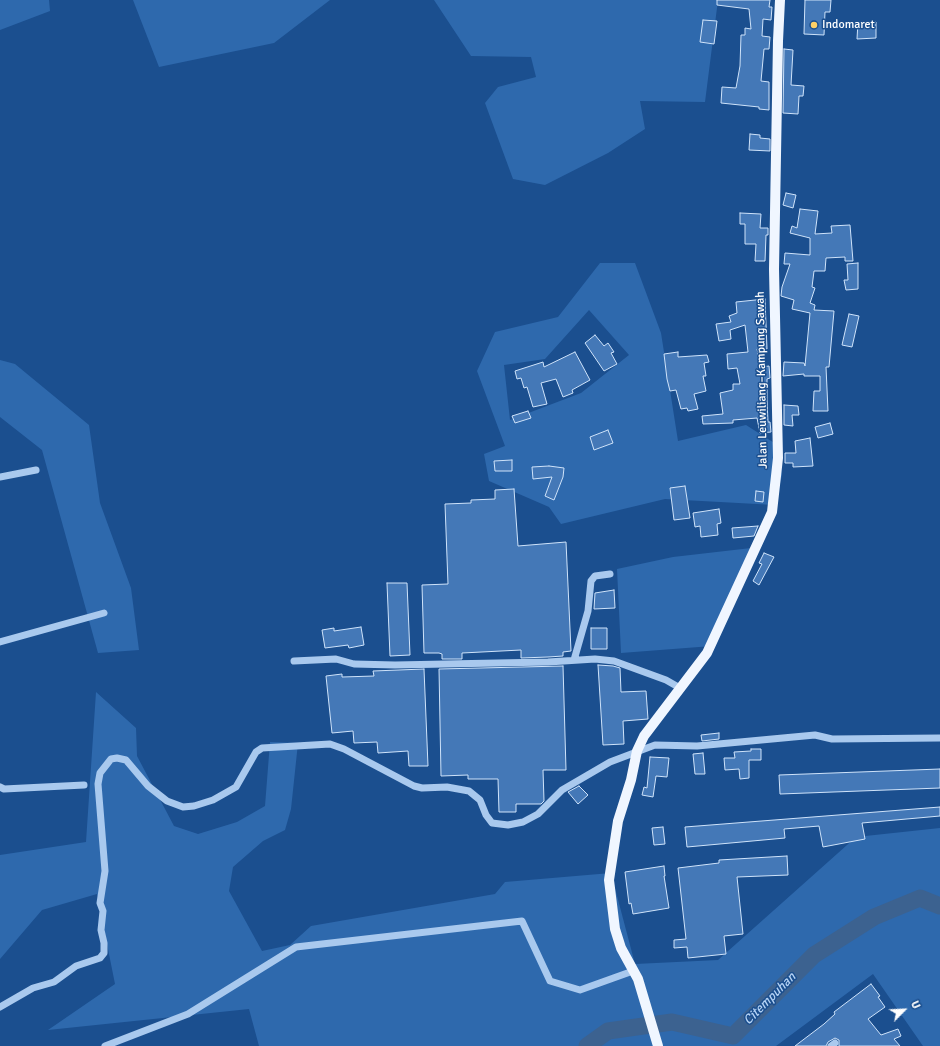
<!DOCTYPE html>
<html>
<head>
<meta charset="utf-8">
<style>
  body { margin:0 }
  #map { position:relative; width:940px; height:1046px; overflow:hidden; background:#1b4f8f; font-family:Signika,sans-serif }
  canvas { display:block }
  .north { position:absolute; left:884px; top:990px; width:40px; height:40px; -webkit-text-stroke:3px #1b4f8f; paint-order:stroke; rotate:66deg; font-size:11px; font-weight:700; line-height:16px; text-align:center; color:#fff }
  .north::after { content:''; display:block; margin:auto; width:14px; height:18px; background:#fff; clip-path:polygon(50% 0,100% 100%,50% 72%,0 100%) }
</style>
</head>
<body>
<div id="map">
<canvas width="940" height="1046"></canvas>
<div class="north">U</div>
</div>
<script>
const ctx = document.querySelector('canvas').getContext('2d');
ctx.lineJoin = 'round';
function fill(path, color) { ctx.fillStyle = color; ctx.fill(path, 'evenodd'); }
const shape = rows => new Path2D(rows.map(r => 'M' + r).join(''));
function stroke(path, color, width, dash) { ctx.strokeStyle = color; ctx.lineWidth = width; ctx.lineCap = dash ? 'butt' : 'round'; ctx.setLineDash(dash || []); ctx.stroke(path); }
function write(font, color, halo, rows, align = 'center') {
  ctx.font = font + ' Signika,sans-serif'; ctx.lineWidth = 3; ctx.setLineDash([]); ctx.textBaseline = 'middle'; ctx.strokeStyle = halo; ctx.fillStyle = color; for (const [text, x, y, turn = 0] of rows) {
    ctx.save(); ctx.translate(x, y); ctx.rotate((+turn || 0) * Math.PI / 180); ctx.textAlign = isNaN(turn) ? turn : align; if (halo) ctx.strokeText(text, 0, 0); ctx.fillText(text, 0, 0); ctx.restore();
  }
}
const green = shape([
  [0,0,49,0,50,11,0,30],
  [133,0,330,0,274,43,159,67],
  [434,0,718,0,705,102,640,101,645,129,608,153,545,185,513,179,485,103,498,87,536,77,531,57,471,56],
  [600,263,635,263,661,333,678,441,746,425,779,446,782,475,775,505,665,499,561,524,549,507,489,481,484,454,505,446,477,371,495,332,558,317],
  [589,310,629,355,581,393,510,420,504,365,545,359],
  [0,360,15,364,89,425,100,503,131,588,139,650,98,653,42,450,0,417],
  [760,547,712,646,621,653,617,569,673,557],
  [96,692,136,728,137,756,174,826,198,834,237,822,265,806,270,742,298,743,291,809,285,830,263,841,233,867,229,891,262,951,290,945,311,926,495,894,505,882,611,873,635,964,718,960,856,837,940,828,940,1046,923,1046,873,974,776,1046,259,1046,249,1009,48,1030,115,984,97,894,42,910,0,959,0,855,86,842]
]);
const river = shape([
  [587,1046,608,1031,672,1022,733,1036,814,955,874,917,920,898,940,906]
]);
const building = shape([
  [717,0,770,0,769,7,772,7,771,20,763,19,762,36,770,37,769,49,764,49,761,81,769,82,769,110,759,109,759,107,721,103,722,87,736,88,740,66,741,35,745,35,745,28,751,29,749,9,717,5,717,0],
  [805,0,831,0,830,12,825,12,824,35,804,34,805,0],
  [703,20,717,21,714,44,700,42,703,20],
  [858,22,876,22,876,38,857,39,858,22],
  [784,49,793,50,791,85,804,86,803,96,799,96,798,114,783,113,784,49],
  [750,134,760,135,760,138,770,139,770,151,749,150,750,134],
  [786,193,796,195,793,208,783,205,786,193],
  [800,209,818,211,815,234,832,233,831,226,850,225,853,261,845,261,845,257,826,258,825,271,814,271,812,287,815,288,810,303,815,305,814,310,834,311,829,367,826,367,828,411,813,411,814,391,820,391,820,376,804,376,804,374,783,376,784,362,804,363,805,366,810,313,792,309,794,300,781,296,782,287,790,264,784,264,785,253,810,255,810,238,790,233,792,226,797,228,800,209],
  [740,213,761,214,760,228,768,228,768,235,766,235,765,261,755,261,756,244,745,244,745,224,740,224,740,213],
  [858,263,858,289,846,290,844,280,848,280,847,264,858,263],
  [765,299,767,349,757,349,761,367,769,366,770,378,767,379,767,400,768,422,770,422,771,432,760,433,757,418,733,420,733,423,703,424,702,416,723,414,720,393,733,390,733,384,740,384,737,368,728,369,727,354,748,352,745,325,730,330,731,339,719,341,716,324,731,322,729,316,737,313,736,302,765,299],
  [849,314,859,316,852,347,842,345,849,314],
  [595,335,604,346,608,343,614,352,611,353,617,364,604,371,585,343,595,335],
  [575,352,590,380,572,390,573,393,563,397,556,379,541,383,547,404,533,407,527,387,524,388,521,378,517,379,515,371,543,362,544,367,575,352],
  [678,352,678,357,707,355,709,362,704,363,706,376,703,376,706,391,694,394,698,409,688,411,687,408,681,409,676,390,670,391,667,379,664,354,678,352],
  [784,405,798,406,799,415,792,415,793,426,784,425,784,405],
  [528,411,531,418,515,423,512,416,528,411],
  [830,423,833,434,818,438,815,427,830,423],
  [608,430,613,443,594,450,590,437,608,430],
  [810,438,813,466,793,467,793,463,785,463,785,453,796,453,795,441,810,438],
  [512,460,512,471,495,471,494,461,512,460],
  [549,466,564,468,563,477,554,500,545,496,552,477,533,479,532,467,549,466],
  [685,486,690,518,674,520,670,488,685,486],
  [514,489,518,546,566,542,571,651,563,652,563,656,548,657,521,658,521,650,462,653,462,659,442,659,442,654,439,653,424,653,422,585,448,584,445,504,471,503,471,500,495,499,495,490,514,489],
  [756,491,764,492,763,502,755,501,756,491],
  [719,509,721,523,717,524,718,535,701,537,700,526,695,527,693,513,719,509],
  [758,526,754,536,733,538,732,528,758,526],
  [764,553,774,557,759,585,753,581,762,564,759,563,764,553],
  [387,583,407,583,410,655,390,656,387,583],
  [614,590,615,608,594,609,595,593,614,590],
  [361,627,364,645,349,648,348,645,325,648,322,630,334,628,334,631,361,627],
  [591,628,607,628,607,649,591,649,591,628],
  [598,665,613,666,620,668,621,692,646,691,648,719,623,721,624,744,603,745,598,665],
  [563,666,566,770,543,770,544,801,541,804,516,804,516,812,499,812,498,779,468,779,468,775,441,776,439,669,563,666],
  [424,669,428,766,409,766,408,751,378,753,377,742,354,743,353,731,332,733,326,676,342,674,342,677,374,676,373,671,424,669],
  [719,733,719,739,702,741,701,735,719,733],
  [751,749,761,749,761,760,749,760,749,778,740,779,739,769,725,770,724,758,735,758,734,752,751,751,751,749],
  [703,753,705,774,695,774,693,754,703,753],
  [650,757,669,758,667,777,656,776,653,797,642,795,644,787,647,788,650,757],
  [940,769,940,788,780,794,779,775,940,769],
  [579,786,588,795,578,804,568,792,579,786],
  [940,807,940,816,862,823,865,839,823,847,819,826,784,829,785,838,687,847,685,827,940,807],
  [663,827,665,844,654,845,652,828,663,827],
  [787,856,788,875,737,877,743,934,724,936,726,954,688,958,687,947,674,948,674,940,686,939,678,868,719,863,719,860,787,856],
  [664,866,665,876,664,876,669,908,633,914,631,903,629,904,625,872,664,866],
  [871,984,880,996,878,997,885,1007,868,1019,881,1035,898,1029,901,1036,894,1039,900,1046,839,1046,839,1040,835,1038,828,1042,826,1046,795,1046,824,1024,835,1014,834,1012,871,984]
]);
const minor = shape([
  [0,477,36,470],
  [0,642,104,613],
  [574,660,588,611,591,581,595,576,610,574],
  [294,661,336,659,354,664,395,665,548,662,595,659,614,661,666,680,680,688],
  [0,787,4,789,84,785],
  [0,1007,33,988,54,982,76,966,100,958,104,953,104,943,101,930,103,911,100,903,105,871,98,784,100,773,111,759,117,758,126,760,148,786,167,801,183,807,194,806,213,800,236,787,256,752,262,748,330,744,344,749,414,786,422,788,447,787,469,791,480,800,486,815,492,823,508,825,523,822,538,814,562,790,610,762,655,745,697,746,815,735,832,739,940,738],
  [105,1046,188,1014,296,947,522,921,550,981,580,990,633,971],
  [831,1046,835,1043]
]);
const major = shape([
  [658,1046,638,979,621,948,615,929,609,880,618,821,631,780,637,751,644,736,707,653,772,512,778,458,774,269,778,41,780,0]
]);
const markers = [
  [814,25,4,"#ffd166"]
];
const poiNames = [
  ["Indomaret",822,25]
];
const streetNames = [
  ["Jalan Leuwiliang–Kampung Sawah",762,380,-91]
];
const waterNames = [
  ["Citempuhan",770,999,-45]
];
fill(green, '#2e69ad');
stroke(river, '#3c6290', 17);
fill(building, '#4478b7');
stroke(building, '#cfe3fa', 1);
stroke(minor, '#a9c9ee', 7);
stroke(major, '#f0f6ff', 10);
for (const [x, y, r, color] of markers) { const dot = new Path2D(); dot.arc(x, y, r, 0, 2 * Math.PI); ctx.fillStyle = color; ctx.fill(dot); stroke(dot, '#1b4f8f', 1.5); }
write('12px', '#fff', '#1b4f8f', poiNames, 'left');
write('12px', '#fff', '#1b4f8f', streetNames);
write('italic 13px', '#b5d3f5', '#1b4f8f', waterNames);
</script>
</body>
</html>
